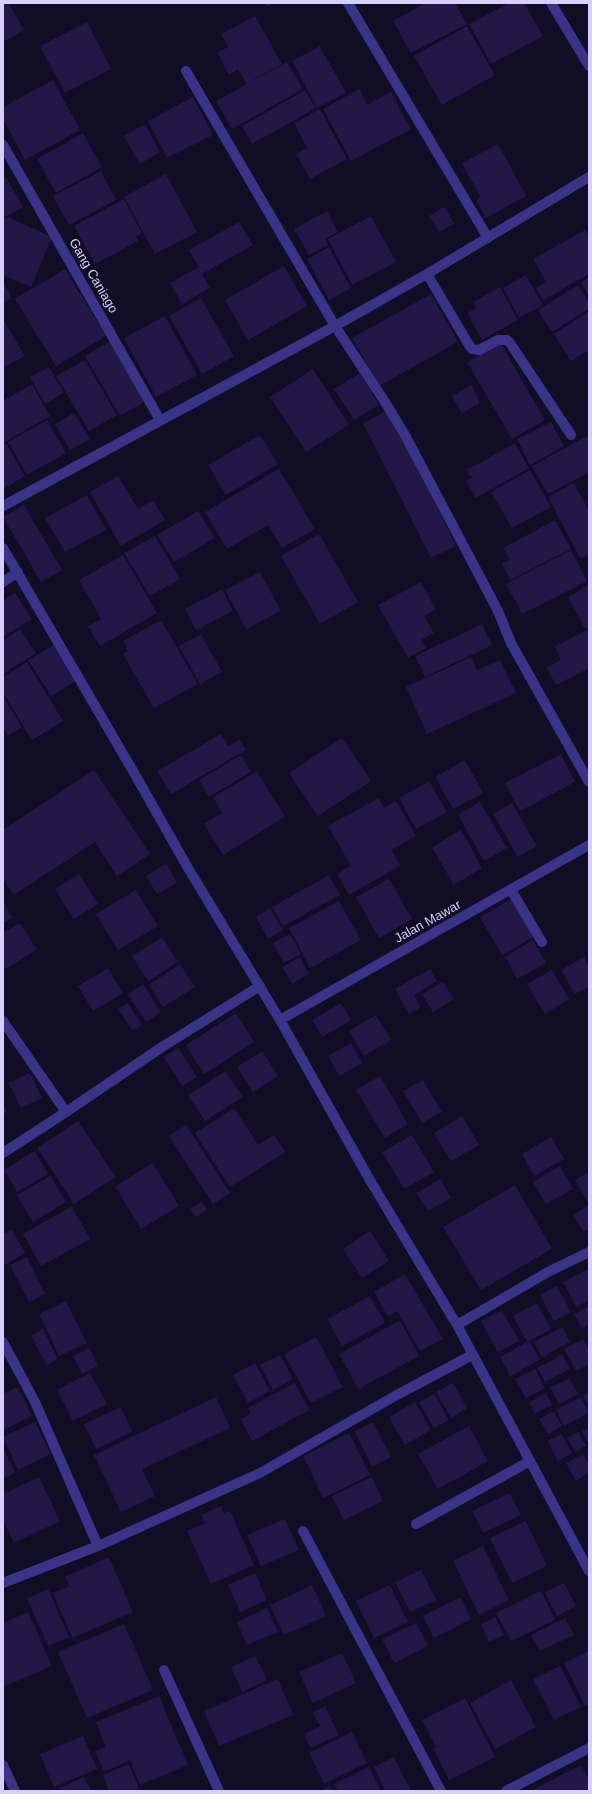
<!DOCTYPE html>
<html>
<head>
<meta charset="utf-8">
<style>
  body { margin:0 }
  #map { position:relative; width:592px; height:1794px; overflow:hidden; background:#110d25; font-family:Arial,sans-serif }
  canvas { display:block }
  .frame { position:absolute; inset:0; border:4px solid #d7d0ff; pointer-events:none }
</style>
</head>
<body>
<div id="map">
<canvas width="592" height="1794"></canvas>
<div class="frame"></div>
</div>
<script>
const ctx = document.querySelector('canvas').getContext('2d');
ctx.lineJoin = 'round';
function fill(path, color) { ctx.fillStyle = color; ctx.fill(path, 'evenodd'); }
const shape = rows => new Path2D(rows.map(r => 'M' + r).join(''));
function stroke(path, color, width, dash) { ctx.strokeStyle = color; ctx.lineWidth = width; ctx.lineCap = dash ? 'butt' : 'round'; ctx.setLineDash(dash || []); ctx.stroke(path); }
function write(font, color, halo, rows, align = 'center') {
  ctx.font = font + ' Arial,sans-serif'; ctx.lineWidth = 3.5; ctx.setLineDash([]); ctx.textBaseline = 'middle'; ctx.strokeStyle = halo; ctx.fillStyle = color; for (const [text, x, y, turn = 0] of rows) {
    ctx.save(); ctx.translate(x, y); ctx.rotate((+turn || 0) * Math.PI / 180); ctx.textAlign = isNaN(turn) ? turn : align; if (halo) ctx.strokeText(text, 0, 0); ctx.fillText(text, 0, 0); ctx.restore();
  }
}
const building = shape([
  [3,3,9,3,24,30,3,42],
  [264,3,275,3,267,7],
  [426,3,455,3,467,24,411,53,393,21],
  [509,3,524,3,543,36,491,64,469,24],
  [255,16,282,64,246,84,238,69,229,75,217,53,228,47,221,34],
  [87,22,111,69,65,93,40,46],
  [467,26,495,75,442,105,414,56],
  [320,46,346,93,317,108,292,61],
  [287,62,303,89,232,129,216,101],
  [53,80,80,130,25,160,3,119,3,107],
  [359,89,367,105,391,92,411,129,351,161,323,109],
  [305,90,316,108,252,144,242,126],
  [193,97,213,135,167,158,148,121],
  [320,109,347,159,310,179,296,154,307,148,294,123],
  [145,124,160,152,140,164,124,136],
  [83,133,102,167,56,193,37,159],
  [498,144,526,196,486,218,476,200,481,198,462,163],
  [101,171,116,200,69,225,53,196],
  [166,174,197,232,155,254,124,197],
  [6,177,23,207,3,218,3,178],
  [124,199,142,233,136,236,138,241,95,264,74,226],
  [445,207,454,224,439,232,429,216],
  [327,211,338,232,325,239,328,245,309,255,294,229],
  [371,216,396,262,352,285,328,239],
  [8,217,52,237,31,287,3,275,3,220],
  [239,222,253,245,202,274,210,288,182,304,170,283,199,267,189,250],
  [585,230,589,236,589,274,543,300,536,288,546,282,533,259],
  [329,247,351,288,329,300,307,259],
  [284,266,307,306,248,340,225,300],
  [65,269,106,336,56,366,15,299],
  [526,275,543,305,519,318,503,288],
  [589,278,589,296,581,282],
  [3,282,12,298,3,303],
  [578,285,589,302,589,309,552,332,538,310],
  [500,287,518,320,482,340,467,313,477,308,473,302],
  [431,294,458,342,379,386,352,338],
  [201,298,234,356,202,374,169,316],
  [589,311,589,350,571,361,554,334],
  [165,316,197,375,156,397,124,338],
  [3,319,25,356,3,368],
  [111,341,146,401,120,416,85,356],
  [500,342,545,420,512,439,467,362],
  [85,360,117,415,89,431,56,376],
  [49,367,64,393,45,404,30,377],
  [313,369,349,425,306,452,270,397],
  [360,373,379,405,354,420,334,389],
  [32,384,50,416,3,443,3,401],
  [471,385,480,403,462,413,452,396],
  [389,410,456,546,431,558,363,423],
  [74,413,90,439,70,450,55,424],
  [47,420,66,453,27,475,8,442],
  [551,422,564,446,530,465,517,439],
  [260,435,278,464,226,495,208,465],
  [589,435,589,472,548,494,532,466],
  [6,443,25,476,3,489,3,444],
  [515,443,529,468,476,498,466,481,472,478,467,470],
  [279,469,315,529,282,548,268,525,227,549,205,512],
  [530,470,551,507,512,528,491,492],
  [118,476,138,509,153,500,165,520,121,546,90,492],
  [574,483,589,510,589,554,580,558,548,497],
  [87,495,106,530,65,552,45,518],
  [24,505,62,570,41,582,3,517],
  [198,511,215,538,174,562,157,535],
  [555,520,571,549,510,580,502,564,510,560,503,548],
  [319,534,358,602,320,624,281,556],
  [155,536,180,579,150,596,124,553],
  [571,550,587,581,522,614,506,584],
  [123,555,157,613,100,646,88,626,101,619,79,580],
  [260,572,281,611,246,629,225,590],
  [421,582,436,610,424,616,434,633,421,640,426,648,408,658,378,605],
  [589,585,589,627,585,629,568,597],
  [222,589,233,611,196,630,185,609],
  [15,593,32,619,3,637,3,601],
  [161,620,198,684,154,708,123,654,128,651,123,641],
  [482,624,492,645,425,677,415,656],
  [20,629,36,653,3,674,3,640],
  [589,629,589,668,556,685,546,667,561,660,554,647],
  [201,634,222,672,200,684,179,646],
  [54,645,76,681,51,696,28,660],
  [471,657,477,670,500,660,516,693,427,734,406,687],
  [27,662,63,721,32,740,3,693,3,677],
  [3,696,22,727,8,735,3,728],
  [221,734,228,746,240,740,246,750,171,794,157,771],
  [342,738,371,781,318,816,289,773],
  [561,754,575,782,520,811,505,783],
  [241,755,251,772,209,797,199,780],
  [465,760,483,793,453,809,435,777],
  [94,770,150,854,117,876,95,842,14,895,3,879,3,830],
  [257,771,285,817,223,855,204,824,222,813,213,797],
  [429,781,447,812,416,829,399,798],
  [379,798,384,808,396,801,416,836,391,850,400,866,349,895,337,874,351,866,328,826],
  [480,802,507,848,484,861,458,815],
  [512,803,537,846,518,857,493,814],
  [461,830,482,868,454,885,432,847],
  [166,864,177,883,157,894,146,876],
  [79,874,98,904,74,919,55,889],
  [329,875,340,895,283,926,272,907],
  [389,879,412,919,379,938,356,897],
  [136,890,158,926,118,950,96,914],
  [513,898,535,936,502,955,480,917],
  [3,901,12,918,3,923],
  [339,901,361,940,310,968,289,928],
  [270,908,283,930,268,939,256,917],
  [20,923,37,950,3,970,3,933],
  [290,934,301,954,284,963,273,943],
  [162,937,178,962,148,981,132,956],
  [533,940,546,963,517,979,505,957],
  [300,957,309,974,292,984,282,967],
  [584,957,589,966,589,986,575,994,561,970],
  [180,964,195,987,163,1007,149,985],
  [108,968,123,993,93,1011,78,986],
  [430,969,437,981,414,995,421,1007,409,1014,395,989],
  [552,970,569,999,545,1014,527,984],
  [443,982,454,999,433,1012,422,994],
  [143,984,161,1012,146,1022,128,994],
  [128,1003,142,1025,132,1030,118,1009],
  [341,1003,351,1020,322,1037,312,1020],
  [236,1013,254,1042,204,1074,186,1045],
  [376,1015,391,1040,364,1056,349,1031],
  [351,1043,362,1063,339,1076,328,1056],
  [178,1048,197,1077,182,1086,164,1057],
  [262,1051,278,1076,253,1092,237,1067],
  [225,1071,243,1097,205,1121,188,1095],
  [30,1073,42,1098,21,1108,8,1083],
  [380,1076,408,1124,385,1138,356,1090],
  [423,1080,442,1112,422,1123,403,1091],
  [3,1103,7,1112,3,1114],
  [234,1108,258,1145,274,1135,286,1152,230,1187,195,1133],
  [462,1116,479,1145,451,1161,434,1133],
  [78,1121,116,1177,74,1204,37,1148],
  [186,1125,230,1193,213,1204,169,1136],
  [412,1135,434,1172,404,1189,382,1152],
  [551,1137,564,1159,534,1176,522,1154],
  [35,1151,48,1174,17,1192,4,1170],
  [153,1163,179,1206,141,1229,115,1186],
  [560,1166,573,1189,546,1204,533,1182],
  [587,1173,589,1177,589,1204,575,1180],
  [50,1176,66,1202,33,1222,17,1195],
  [440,1179,451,1198,428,1211,417,1193],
  [515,1185,552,1249,481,1290,443,1227],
  [202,1202,207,1210,196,1217,190,1209],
  [589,1205,589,1229,583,1232,573,1215],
  [72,1206,90,1239,41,1266,23,1234],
  [12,1230,25,1253,3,1266,3,1234],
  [370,1231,389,1261,362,1278,343,1249],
  [27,1257,45,1294,29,1302,10,1265],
  [589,1269,589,1300,576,1307,563,1282],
  [405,1274,443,1339,420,1351,397,1311,388,1317,374,1292],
  [557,1286,571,1312,554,1321,540,1295],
  [370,1296,385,1323,342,1346,327,1319],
  [66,1301,87,1343,59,1356,39,1314],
  [537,1303,551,1329,529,1341,540,1360,510,1376,500,1357,527,1342,513,1316],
  [589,1306,589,1324,582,1328,574,1314],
  [502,1310,519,1341,498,1352,481,1321],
  [400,1320,419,1356,358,1389,339,1354],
  [562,1327,570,1342,542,1357,534,1342],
  [43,1329,58,1359,46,1365,31,1335],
  [316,1337,343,1387,311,1403,284,1354],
  [583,1339,589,1349,589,1364,576,1371,564,1349],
  [89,1348,98,1366,82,1374,73,1356],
  [280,1355,293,1379,273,1390,260,1365],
  [562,1355,570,1369,545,1382,537,1368],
  [255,1363,270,1391,248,1403,233,1375],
  [535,1369,545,1388,526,1398,515,1379],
  [90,1373,107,1404,73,1421,57,1390],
  [569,1378,578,1394,559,1404,550,1388],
  [295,1383,309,1410,252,1441,241,1419,251,1413,248,1408],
  [453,1383,467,1408,451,1418,436,1392],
  [18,1387,32,1416,3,1430,3,1394],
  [589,1392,589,1406,583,1395],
  [546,1393,552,1405,535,1414,529,1402],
  [435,1394,449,1420,434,1428,419,1402],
  [216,1397,230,1428,142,1469,155,1496,121,1512,94,1455],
  [581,1397,589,1413,564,1426,556,1410],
  [415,1402,431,1430,405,1445,389,1417],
  [121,1407,132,1432,96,1449,84,1424],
  [554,1411,562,1426,548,1434,539,1419],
  [35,1422,51,1454,18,1470,3,1437],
  [373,1422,391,1457,372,1467,354,1431],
  [469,1426,488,1461,438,1489,418,1454],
  [589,1427,589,1445,582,1431],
  [578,1432,586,1446,575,1452,567,1438],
  [349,1433,370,1475,323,1498,303,1456],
  [561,1434,572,1453,558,1461,547,1441],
  [3,1448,15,1473,3,1478],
  [583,1454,589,1465,589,1473,576,1481,566,1463],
  [39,1477,60,1521,14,1543,3,1520,3,1494],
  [372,1477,383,1501,344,1520,332,1496],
  [510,1493,521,1515,483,1533,472,1511],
  [221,1506,224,1513,230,1511,254,1565,211,1584,187,1531,205,1523,201,1515],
  [285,1519,299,1550,261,1566,247,1535],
  [526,1521,547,1566,512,1583,490,1538],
  [483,1546,509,1600,479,1615,453,1561],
  [109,1557,133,1612,72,1638,53,1593,69,1586,65,1577],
  [421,1570,436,1600,410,1612,395,1582],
  [255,1573,267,1600,240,1612,228,1585],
  [564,1583,576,1606,557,1616,545,1592],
  [312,1585,326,1616,284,1635,270,1605],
  [390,1585,408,1622,374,1638,356,1601],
  [48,1589,69,1637,48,1646,27,1598],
  [541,1591,555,1620,511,1641,496,1613],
  [461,1597,471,1619,434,1638,423,1616],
  [267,1608,278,1632,247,1645,237,1622],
  [28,1612,52,1666,3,1687,3,1623],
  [495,1617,504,1635,489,1642,481,1624],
  [565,1618,574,1635,540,1651,531,1635],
  [417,1623,428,1646,394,1663,382,1639],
  [124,1624,153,1690,87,1718,58,1652],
  [589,1651,589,1704,585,1706,564,1663],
  [342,1653,356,1683,313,1703,299,1672],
  [255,1656,267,1680,242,1692,231,1667],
  [560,1666,581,1707,554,1720,533,1679],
  [278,1679,293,1715,219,1746,204,1711],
  [511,1680,536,1727,495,1749,470,1703],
  [159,1696,188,1765,140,1785,130,1760,104,1772,95,1751,106,1747,96,1722],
  [465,1698,495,1757,449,1780,433,1748,436,1747,422,1720],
  [325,1706,339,1735,311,1748,304,1734,320,1726,313,1712],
  [352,1732,367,1763,324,1784,309,1753],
  [83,1736,97,1769,54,1787,40,1754],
  [394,1757,411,1791,385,1791,374,1767],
  [129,1764,139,1788,132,1791,109,1791,103,1775],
  [581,1765,589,1780,589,1791,530,1791],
  [369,1767,381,1791,338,1791,334,1784],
  [84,1777,91,1791,60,1791,59,1788],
  [329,1786,331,1791,320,1791]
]);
const minor = shape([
  [348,3,488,238],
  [551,3,589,66],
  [186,71,335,326,385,402,405,435,498,611,511,643,589,782],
  [3,145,160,420],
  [427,274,469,345,472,349,479,350,498,340,507,340,510,343,571,435],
  [3,506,335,326,427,274,589,177],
  [3,548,133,771,188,868,280,1020,371,1182,457,1325,589,1571],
  [3,582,18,572],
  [511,890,542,942],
  [280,1020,589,845],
  [3,1021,66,1112],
  [3,1153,66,1112,162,1047,260,986],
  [457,1325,548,1272,589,1252],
  [3,1342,35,1402,98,1546],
  [416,1524,530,1461],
  [303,1531,441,1791],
  [3,1583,98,1546,260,1473,395,1396,472,1355],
  [164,1670,219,1791],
  [3,1765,15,1791],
  [506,1791,589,1748]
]);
const streetNames = [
  ["Gang Caniago",93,276,60],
  ["Jalan Mawar",428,922,-29]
];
fill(building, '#221747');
stroke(minor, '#393487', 10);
write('13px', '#d7d0ff', '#110d25', streetNames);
</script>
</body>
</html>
